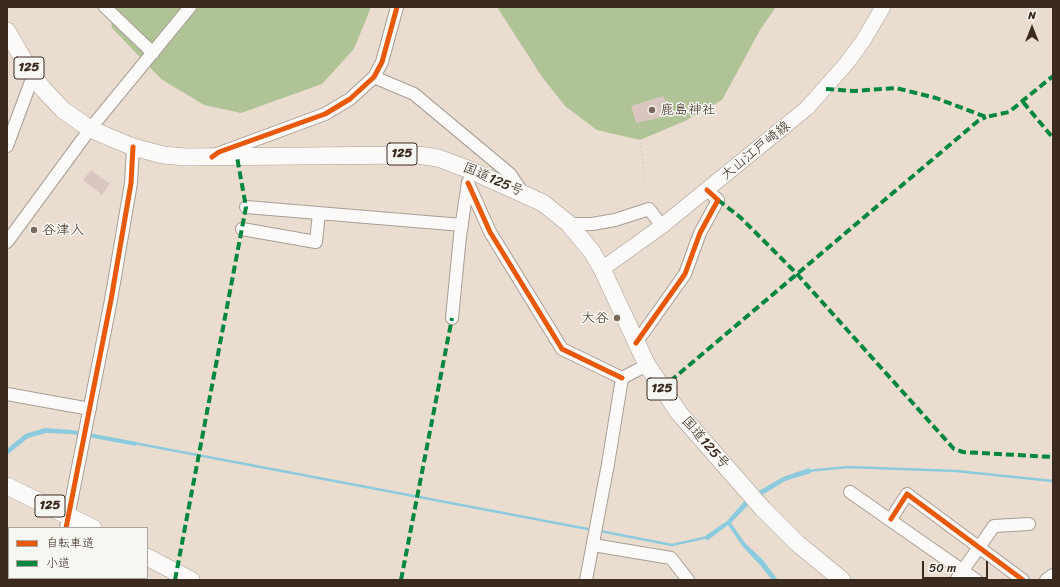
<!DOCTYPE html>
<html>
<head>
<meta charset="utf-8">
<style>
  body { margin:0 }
  #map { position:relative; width:1060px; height:587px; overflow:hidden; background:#eaddd0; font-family:Sriracha,"Klee One",sans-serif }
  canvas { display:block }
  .frame { position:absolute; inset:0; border:8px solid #3b2a1e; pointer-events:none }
  .legend { position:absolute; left:8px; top:527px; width:140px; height:52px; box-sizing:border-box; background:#f6f6f2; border:1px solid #aba49d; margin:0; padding:5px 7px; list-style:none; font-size:12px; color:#3b2a1e }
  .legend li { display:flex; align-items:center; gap:8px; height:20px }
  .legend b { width:20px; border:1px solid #aba49d }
  .north { position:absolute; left:1012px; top:8px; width:40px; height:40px; -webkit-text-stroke:3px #f6f6f2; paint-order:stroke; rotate:0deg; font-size:11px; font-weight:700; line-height:16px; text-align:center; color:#3b2a1e }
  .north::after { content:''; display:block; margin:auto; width:14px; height:18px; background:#3b2a1e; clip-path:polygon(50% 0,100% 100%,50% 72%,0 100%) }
  .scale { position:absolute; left:922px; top:561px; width:66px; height:18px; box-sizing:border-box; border:2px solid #3b2a1e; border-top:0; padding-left:5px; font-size:12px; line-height:14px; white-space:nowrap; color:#3b2a1e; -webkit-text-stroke:3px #f6f6f2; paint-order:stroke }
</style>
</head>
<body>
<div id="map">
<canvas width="1060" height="587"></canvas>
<div class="frame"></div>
<ul class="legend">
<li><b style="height:5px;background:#e8590c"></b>自転車道</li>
<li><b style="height:5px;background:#00873e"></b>小道</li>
</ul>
<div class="north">N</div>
<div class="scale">50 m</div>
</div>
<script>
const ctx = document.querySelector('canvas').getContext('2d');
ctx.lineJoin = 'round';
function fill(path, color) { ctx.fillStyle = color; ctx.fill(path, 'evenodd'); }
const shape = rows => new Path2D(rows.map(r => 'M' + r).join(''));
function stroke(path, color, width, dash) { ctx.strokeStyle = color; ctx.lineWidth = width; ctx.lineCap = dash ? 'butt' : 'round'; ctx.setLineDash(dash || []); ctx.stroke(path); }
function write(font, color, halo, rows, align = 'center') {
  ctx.font = font + ' Sriracha,"Klee One",sans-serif'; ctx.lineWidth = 3; ctx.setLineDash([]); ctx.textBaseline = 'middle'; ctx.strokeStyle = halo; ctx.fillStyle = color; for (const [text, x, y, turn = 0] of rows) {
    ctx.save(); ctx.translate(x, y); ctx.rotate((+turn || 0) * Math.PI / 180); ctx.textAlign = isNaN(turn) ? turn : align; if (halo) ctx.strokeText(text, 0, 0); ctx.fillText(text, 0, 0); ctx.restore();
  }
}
const forest = shape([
  [109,7,371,7,354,49,322,84,241,113,204,105,161,79,112,28],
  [497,7,776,7,760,30,722,100,685,121,640,140,597,130,565,106,542,77]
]);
const water = shape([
  [45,428,72,430,137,442,136,446,72,434,46,433,28,438,7,455,7,449,25,434],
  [809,468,811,473,785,481,777,486,752,501,731,523,745,543,763,560,778,580,772,580,759,564,743,547,728,525,707,541,705,536,727,521,748,497,783,477]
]);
const stream = shape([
  [134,443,593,530],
  [807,471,848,467,956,471,1053,481],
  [600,531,672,545,708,537]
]);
const building = shape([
  [663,96,673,115,636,123,631,106],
  [91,170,110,184,102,195,83,180]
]);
const path = shape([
  [639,123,645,187]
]);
const minor = shape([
  [105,7,153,53],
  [374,77,414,94,510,174,522,192],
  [7,146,33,76],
  [217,154,325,114,350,99,374,77,382,62,397,7],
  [468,183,490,232,562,349,622,378],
  [246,207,462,225],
  [569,224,592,224,615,220,649,209,662,226],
  [242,229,316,242,319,213],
  [7,242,90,129,190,7],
  [452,318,460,236,468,182],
  [636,343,685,274,700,233,718,200,707,190],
  [7,394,90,409],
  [850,492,976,580],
  [891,519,907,494,1023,580],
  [66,528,111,300,131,183,133,147],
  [593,545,671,558,688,580],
  [56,580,57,578],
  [586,580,608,464,622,378,647,365],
  [956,580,994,526,1029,524],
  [1046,580,1053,575]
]);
const major = shape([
  [602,269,662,226,807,108,846,64,863,41,883,7]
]);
const highway = shape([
  [7,31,33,76,44,90,63,110,90,129,133,147,163,155,185,157,418,155,438,158,470,170,543,203,569,224,592,252,602,269,647,365,679,413,763,509,797,543,842,580],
  [7,486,93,528],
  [147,557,191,580]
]);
const quiet = shape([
  [826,89,854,91,896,88,936,98,986,117,1009,112,1053,76],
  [1023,102,1053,138],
  [718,200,740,217,797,274,954,449,963,452,1053,457],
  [661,389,978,121,986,117],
  [175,580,246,207,237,157],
  [401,580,452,318]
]);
const cycleway = shape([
  [212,157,219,152,325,114,350,99,374,77,382,62,397,7],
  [468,183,490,232,562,349,622,378],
  [636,343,685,274,700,233,718,200,707,190],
  [891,519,907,494,1023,580],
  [66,528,111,300,131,183,133,147]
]);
const markers = [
  [652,110,4,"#78695c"],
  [34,230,4,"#78695c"],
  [617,318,4,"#78695c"]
];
const shields = [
  [29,68,30],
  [402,154,30],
  [662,389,30],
  [50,506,30]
];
const shieldNames = [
  ["125",29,68],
  ["125",402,154],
  ["125",662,389],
  ["125",50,506]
];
const poiNames = [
  ["鹿島神社",660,110],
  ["谷津入",42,230],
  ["大谷",609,318,"right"]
];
const streetNames = [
  ["大山江戸崎線",756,151,-39],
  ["国道125号",493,180,23],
  ["国道125号",705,443,49]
];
fill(forest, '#b0c396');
fill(water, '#8ccbdd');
stroke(stream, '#8ccbdd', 2.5);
fill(building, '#d9c6c0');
stroke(minor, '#a79e95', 14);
stroke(major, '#a79e95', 16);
stroke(highway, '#a79e95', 18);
stroke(path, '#cbc7c3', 1.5, [1, 3]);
stroke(minor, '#fcfaf8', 12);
stroke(major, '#fcfaf8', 15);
stroke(highway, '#fcfaf8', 17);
stroke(quiet, '#00873e', 4, [8, 4]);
stroke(cycleway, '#e8590c', 5);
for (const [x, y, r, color] of markers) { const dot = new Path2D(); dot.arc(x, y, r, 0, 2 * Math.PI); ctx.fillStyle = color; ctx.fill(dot); stroke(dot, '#f6f6f2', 1.5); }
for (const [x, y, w] of shields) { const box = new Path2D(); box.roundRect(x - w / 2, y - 11, w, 22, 3); ctx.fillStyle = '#f6f6f2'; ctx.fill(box); stroke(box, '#3b2a1e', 1); }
write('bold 13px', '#3b2a1e', null, shieldNames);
write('14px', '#3b2a1e', '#f6f6f2', poiNames, 'left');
write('14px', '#3b2a1e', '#f6f6f2', streetNames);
</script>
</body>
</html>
